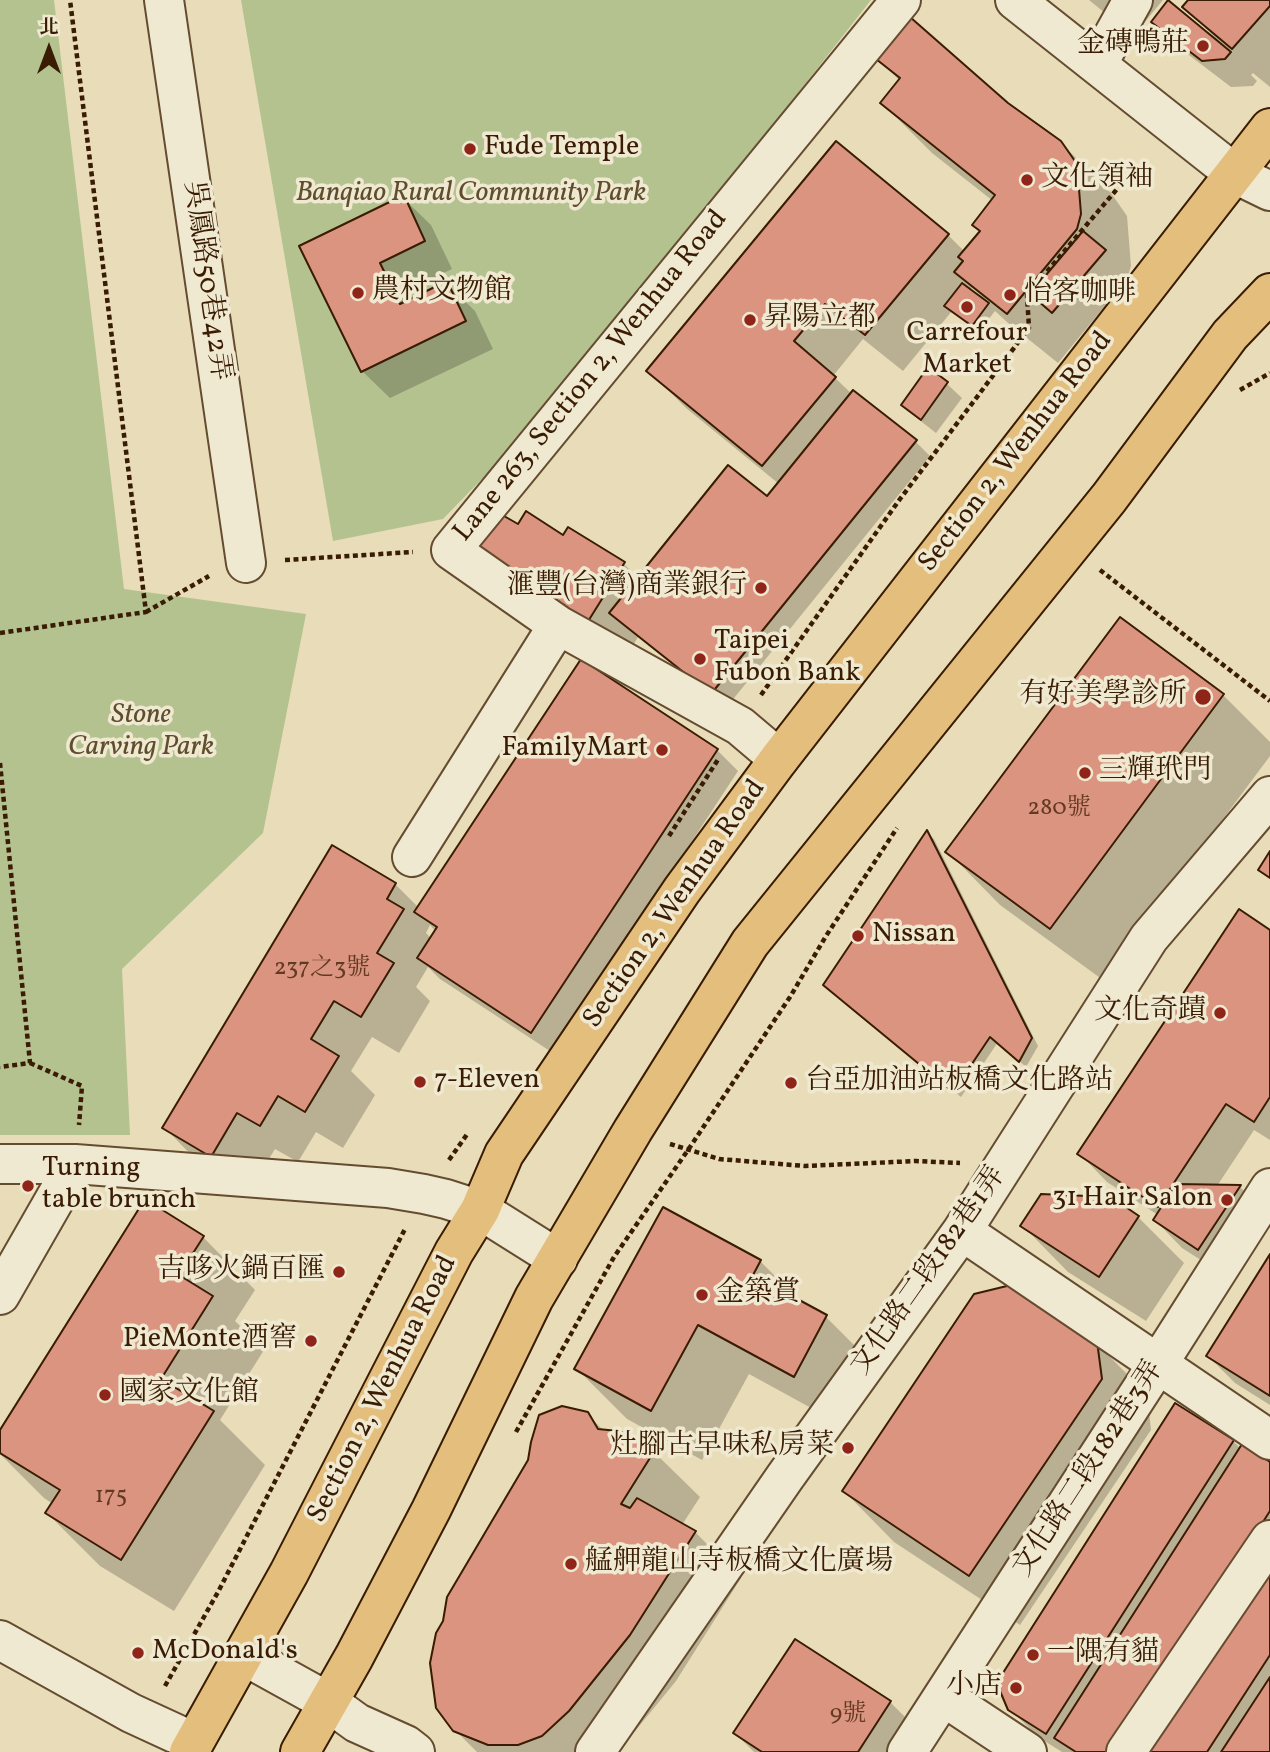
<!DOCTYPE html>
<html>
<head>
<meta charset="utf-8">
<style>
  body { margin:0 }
  #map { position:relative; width:1270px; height:1752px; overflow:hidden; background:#e8ddb8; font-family:Vollkorn,"Noto Serif TC",serif }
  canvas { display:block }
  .north { position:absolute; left:14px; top:14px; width:70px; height:70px; -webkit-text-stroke:5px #f0e9d1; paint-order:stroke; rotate:0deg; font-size:19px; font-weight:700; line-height:28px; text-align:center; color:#391c03 }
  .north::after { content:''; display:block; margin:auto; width:24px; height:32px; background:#391c03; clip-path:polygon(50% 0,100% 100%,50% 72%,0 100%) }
</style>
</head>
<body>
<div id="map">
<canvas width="1270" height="1752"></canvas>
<div class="north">北</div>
</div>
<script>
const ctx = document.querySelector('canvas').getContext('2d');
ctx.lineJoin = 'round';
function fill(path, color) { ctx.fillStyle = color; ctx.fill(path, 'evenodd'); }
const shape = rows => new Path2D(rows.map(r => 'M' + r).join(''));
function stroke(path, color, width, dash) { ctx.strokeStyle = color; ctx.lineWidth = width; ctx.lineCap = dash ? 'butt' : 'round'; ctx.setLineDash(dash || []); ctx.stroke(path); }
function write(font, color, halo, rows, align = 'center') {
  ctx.font = font + ' Vollkorn,"Noto Serif TC",serif'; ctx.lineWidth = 7; ctx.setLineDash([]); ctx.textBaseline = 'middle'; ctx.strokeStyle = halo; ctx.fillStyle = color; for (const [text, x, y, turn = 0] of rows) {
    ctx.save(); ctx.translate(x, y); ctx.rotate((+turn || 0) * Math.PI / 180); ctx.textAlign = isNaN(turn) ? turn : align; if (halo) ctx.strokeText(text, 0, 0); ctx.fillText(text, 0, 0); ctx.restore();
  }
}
const green = shape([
  [0,0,54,0,124,589,306,614,263,833,122,969,130,1135,0,1135],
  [241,0,871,0,551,408,443,519,333,541]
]);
const shadow = shape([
  [1089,0,1163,0,1133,36],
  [1191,0,1270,0,1270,87,1253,73,1251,75,1257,81,1253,86,1231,87,1181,49,1154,22,1213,40,1215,38,1185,7],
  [878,59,1007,104,1060,142,1111,193,1127,216,1131,266,1127,279,1058,363,1007,322,995,311,979,332,952,311,903,371,863,339,833,376,852,394,854,392,916,442,930,456,726,708,638,637,625,659,512,589,518,527,564,537,624,564,639,579,767,499,779,484,686,408,649,371,948,235,965,252,981,231,993,201,932,153,882,103,900,81],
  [972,288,981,296,980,298,970,291],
  [403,198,431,225,452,269,406,291,411,301,447,284,475,311,493,349,390,398,362,371,301,246],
  [929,370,947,384,962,398,936,433,918,419,903,404],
  [1120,619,1223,695,1270,742,1270,756,1103,980,1000,905,948,852],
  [717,750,738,771,553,1053,440,979,428,967,416,987,430,1001,399,1053,372,1037,351,1071,375,1095,343,1148,316,1132,298,1162,275,1149,248,1193,201,1165,164,1127,395,884,419,908],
  [430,925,436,932,432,939,426,933],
  [927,833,934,839,1038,1046,1026,1067,998,1042,961,1097,832,992],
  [1270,932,1270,1140,1254,1130,1217,1186,1240,1187,1267,1214,1226,1276,1182,1248,1155,1220,1158,1215,1107,1182,1080,1154],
  [1138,1217,1184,1263,1146,1321,1068,1272,1023,1226],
  [203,1237,255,1290,235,1321,264,1350,220,1420,265,1465,174,1611,100,1566,47,1513,53,1504,44,1498,0,1454,0,1433],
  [1270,1258,1270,1405,1235,1383,1208,1356],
  [760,1261,803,1304,826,1317,876,1367,844,1426,749,1374,702,1460,627,1419,577,1369],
  [1096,1343,1147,1394,1151,1430,1020,1625,894,1542,844,1491],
  [587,1414,604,1431,633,1438,654,1452,700,1497,682,1525,695,1532,741,1578,676,1681,618,1752,477,1752,455,1730],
  [1233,1441,1241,1449,1270,1464,1270,1752,1062,1752,1038,1737,1010,1709],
  [796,1641,890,1702,928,1740,919,1752,754,1752,735,1733]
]);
const building = shape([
  [1168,0,1231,52,1225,59,1202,61,1151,22,1168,0],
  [1188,0,1270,0,1270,6,1232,49,1182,7,1188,0],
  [910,17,1008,103,1061,141,1077,164,1081,214,1077,229,1007,314,954,272,963,261,958,257,980,231,972,225,995,195,880,103,900,78,876,59,910,17],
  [836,141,949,234,865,335,825,304,794,341,836,377,762,466,646,371,836,141],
  [404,195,425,241,380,263,400,304,447,281,466,321,361,372,299,246,404,195],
  [1083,231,1106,250,1052,313,1030,294,1083,231],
  [962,283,989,303,972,326,944,306,962,283],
  [928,367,948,382,921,420,901,405,928,367],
  [853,390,917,440,711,694,609,613,728,465,767,496,853,390],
  [526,511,563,535,568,527,625,562,587,623,472,552,497,512,518,524,526,511],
  [1120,617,1224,694,1050,929,945,852,1120,617],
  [581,659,718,749,531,1033,417,958,437,927,414,912,581,659],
  [927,830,1032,1038,1019,1062,990,1037,953,1092,823,985,927,830],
  [332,845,396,883,387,899,404,909,377,953,394,963,361,1017,334,1001,311,1039,339,1056,305,1112,278,1096,260,1126,237,1113,211,1157,162,1128,332,845],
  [1270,851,1270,878,1258,870,1270,851],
  [1239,909,1270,930,1270,1097,1254,1122,1226,1104,1158,1207,1077,1154,1239,909],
  [1176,1184,1241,1185,1198,1250,1153,1220,1176,1184],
  [1041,1194,1111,1197,1139,1216,1099,1277,1020,1226,1041,1194],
  [145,1199,204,1236,179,1275,213,1296,161,1379,214,1411,121,1560,45,1513,60,1490,0,1453,0,1430,145,1199],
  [663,1207,761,1260,753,1275,827,1315,794,1377,698,1325,651,1411,574,1369,663,1207],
  [1270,1254,1270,1396,1206,1356,1270,1254],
  [1011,1285,1097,1341,1102,1379,969,1576,842,1491,974,1294,1011,1285],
  [1175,1403,1234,1440,1046,1734,1008,1710,1000,1691,1001,1676,1175,1403],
  [562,1406,588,1412,598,1429,618,1431,634,1437,655,1450,621,1504,630,1508,637,1498,696,1531,630,1635,569,1711,542,1736,518,1745,488,1745,453,1731,436,1708,430,1663,436,1633,443,1621,447,1597,528,1460,531,1442,539,1415,562,1406],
  [1242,1444,1270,1462,1270,1511,1131,1728,1111,1752,1076,1752,1054,1738,1242,1444],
  [1270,1565,1270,1655,1207,1752,1149,1752,1270,1565],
  [795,1639,891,1701,858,1752,762,1752,733,1733,795,1639],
  [1270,1677,1270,1752,1221,1752,1270,1677]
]);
const path = shape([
  [1240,390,1270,373],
  [285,560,413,552],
  [1100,570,1270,701],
  [146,612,209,576],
  [0,633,146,612,70,0],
  [761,695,900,499,1029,328,1027,295,1123,182],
  [0,763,30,1063,0,1067],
  [669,836,719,758],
  [30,1063,82,1086,79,1125],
  [670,1144,719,1159,805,1166,916,1161,960,1163],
  [449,1160,468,1133],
  [516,1432,614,1257,688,1150,790,997,826,936,897,828],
  [165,1686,218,1592,405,1229]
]);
const minor = shape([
  [164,0,246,563],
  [1015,0,1235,174,1270,191],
  [1097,65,1133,0],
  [779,759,740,726,558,625,451,550,901,0],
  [412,857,558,625],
  [0,1164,75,1164,388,1188,424,1194,446,1199,480,1210,558,1259],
  [962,1231,1270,1440],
  [0,1295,75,1164],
  [0,1640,131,1713,194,1742],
  [243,1655,328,1702,357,1723,406,1745,415,1752],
  [944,1697,1027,1752],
  [595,1752,785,1477,962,1231,1149,938,1270,796],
  [907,1752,1158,1364,1270,1188],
  [1126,1752,1270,1540]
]);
const major = shape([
  [189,1752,289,1573,454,1252,480,1210,504,1154,682,890,779,759,1270,128],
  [300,1752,354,1657,431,1510,534,1298,633,1130,750,943,1109,498,1230,335,1270,293]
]);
const markers = [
  [1203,46,7,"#8f2418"],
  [470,149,7,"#8f2418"],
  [1027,180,7,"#8f2418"],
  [358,293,7,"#8f2418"],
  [1010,295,7,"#8f2418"],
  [967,307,7,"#8f2418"],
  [750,320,7,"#8f2418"],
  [761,588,7,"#8f2418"],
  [700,659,7,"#8f2418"],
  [1203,697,9,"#8f2418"],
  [662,750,7,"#8f2418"],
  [1085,773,7,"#8f2418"],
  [858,936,7,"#8f2418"],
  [1220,1013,7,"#8f2418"],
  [420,1082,7,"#8f2418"],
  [791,1083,7,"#8f2418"],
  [28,1186,7,"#8f2418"],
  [1227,1200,7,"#8f2418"],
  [339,1272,7,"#8f2418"],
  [702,1295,7,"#8f2418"],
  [311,1341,7,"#8f2418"],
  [105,1395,7,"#8f2418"],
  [848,1448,7,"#8f2418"],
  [571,1564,7,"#8f2418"],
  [138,1653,7,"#8f2418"],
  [1033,1655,7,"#8f2418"],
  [1016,1688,7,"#8f2418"]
];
const numberNames = [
  ["280號",1059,810],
  ["237之3號",322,970],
  ["175",111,1498],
  ["9號",848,1716]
];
const poiNames = [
  ["金磚鴨莊",1189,46,"right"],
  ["Fude Temple",484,149],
  ["文化領袖",1041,180],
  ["農村文物館",372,293],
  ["怡客咖啡",1024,295],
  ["昇陽立都",764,320],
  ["Carrefour",967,335,"center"],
  ["Market",967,367,"center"],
  ["滙豐(台灣)商業銀行",747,588,"right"],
  ["Taipei",714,643],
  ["Fubon Bank",714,675],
  ["有好美學診所",1187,697,"right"],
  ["FamilyMart",648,750,"right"],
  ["三輝玳門",1099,773],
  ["Nissan",872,936],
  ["文化奇蹟",1206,1013,"right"],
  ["7-Eleven",434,1082],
  ["台亞加油站板橋文化路站",805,1083],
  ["Turning",42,1170],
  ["table brunch",42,1202],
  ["31 Hair Salon",1213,1200,"right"],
  ["吉哆火鍋百匯",325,1272,"right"],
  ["金築賞",716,1295],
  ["PieMonte酒窖",297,1341,"right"],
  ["國家文化館",119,1395],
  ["灶腳古早味私房菜",834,1448,"right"],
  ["艋舺龍山寺板橋文化廣場",585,1564],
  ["McDonald's",152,1653],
  ["一隅有貓",1047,1655],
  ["小店",1002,1688,"right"]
];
const parkNames = [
  ["Banqiao Rural Community Park",471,195],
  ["Stone",141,717],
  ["Carving Park",141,749]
];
const streetNames = [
  ["吳鳳路50巷42弄",205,281,82],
  ["Lane 263, Section 2, Wenhua Road",592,377,-51],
  ["Section 2, Wenhua Road",1017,453,-52],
  ["Section 2, Wenhua Road",676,905,-55],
  ["文化路二段182巷1弄",930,1272,-55],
  ["Section 2, Wenhua Road",384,1390,-63],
  ["文化路二段182巷3弄",1090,1470,-57]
];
fill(green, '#b4c290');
fill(shadow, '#0003');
fill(building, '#db947f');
stroke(building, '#391c03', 2);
stroke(minor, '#654c30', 42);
stroke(major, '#391c03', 42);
stroke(path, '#391c03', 4.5, [5, 3.5]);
stroke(minor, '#f0e9d1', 38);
stroke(major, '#e4be7c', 38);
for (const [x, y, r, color] of markers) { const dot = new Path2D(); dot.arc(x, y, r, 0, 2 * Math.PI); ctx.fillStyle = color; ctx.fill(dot); stroke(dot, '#f0e9d1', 2.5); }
write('24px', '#623a22', null, numberNames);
write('28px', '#391c03', '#f0e9d1', poiNames, 'left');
write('italic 28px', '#5e4e2d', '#f0e9d1', parkNames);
write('28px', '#391c03', '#f0e9d1', streetNames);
</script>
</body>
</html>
